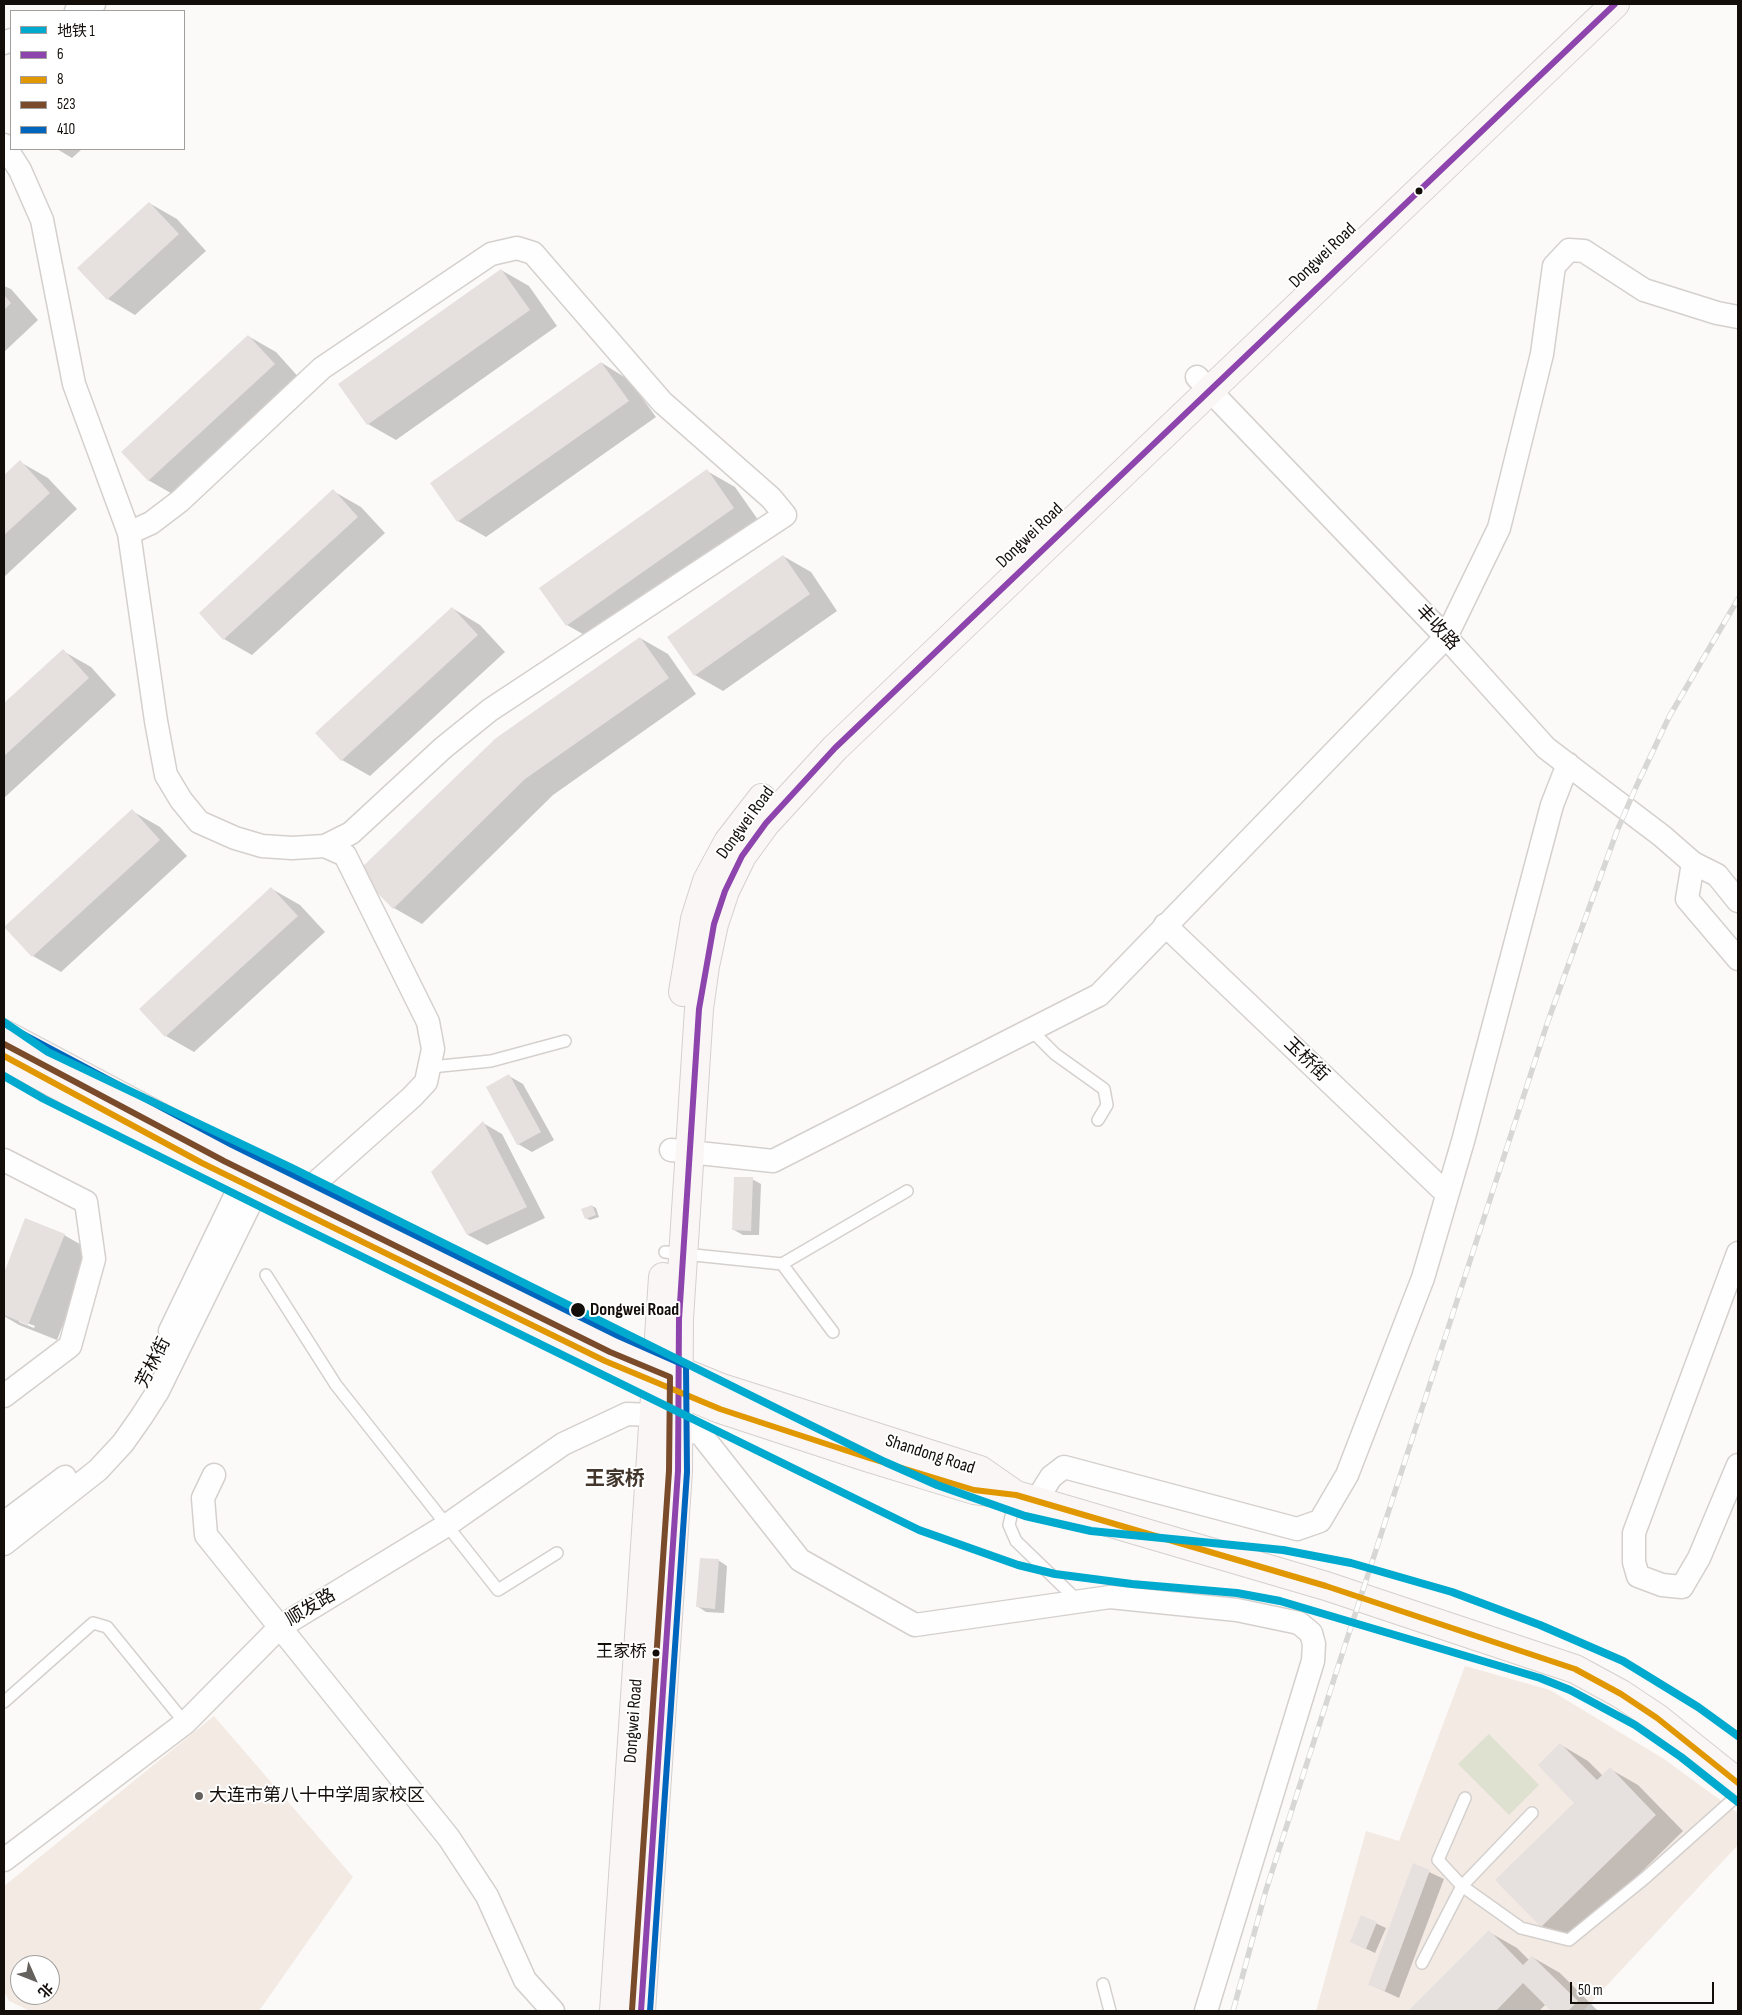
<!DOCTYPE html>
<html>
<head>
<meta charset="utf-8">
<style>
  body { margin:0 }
  #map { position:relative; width:1742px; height:2015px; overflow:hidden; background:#fcfaf8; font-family:"Sofia Sans Condensed","Noto Sans SC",sans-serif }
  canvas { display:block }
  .frame { position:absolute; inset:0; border:5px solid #130e0a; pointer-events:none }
  .legend { position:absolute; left:10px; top:10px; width:175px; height:140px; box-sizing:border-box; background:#fff; border:1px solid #a19f9d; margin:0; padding:6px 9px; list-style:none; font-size:15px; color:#130e0a }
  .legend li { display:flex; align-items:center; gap:10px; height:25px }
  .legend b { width:25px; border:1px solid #a19f9d }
  .north { position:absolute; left:10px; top:1955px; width:50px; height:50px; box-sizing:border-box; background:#fff; border:1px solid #a19f9d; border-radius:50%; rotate:134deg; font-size:14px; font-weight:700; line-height:20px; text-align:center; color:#130e0a }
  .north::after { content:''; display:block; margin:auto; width:18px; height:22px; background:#65615d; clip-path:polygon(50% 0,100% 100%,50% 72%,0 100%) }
  .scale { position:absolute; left:1570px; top:1982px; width:144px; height:22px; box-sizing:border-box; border:2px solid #130e0a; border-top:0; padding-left:6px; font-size:15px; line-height:18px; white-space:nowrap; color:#130e0a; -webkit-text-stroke:4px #fff; paint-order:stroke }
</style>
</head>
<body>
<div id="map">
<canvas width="1742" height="2015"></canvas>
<div class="frame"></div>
<ul class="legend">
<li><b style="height:6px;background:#00a9ce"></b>地铁 1</li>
<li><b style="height:6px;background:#8e44ad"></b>6</li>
<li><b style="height:6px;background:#e09701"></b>8</li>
<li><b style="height:6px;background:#7a4b2a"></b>523</li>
<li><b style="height:6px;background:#0065bd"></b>410</li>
</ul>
<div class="north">北</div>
<div class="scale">50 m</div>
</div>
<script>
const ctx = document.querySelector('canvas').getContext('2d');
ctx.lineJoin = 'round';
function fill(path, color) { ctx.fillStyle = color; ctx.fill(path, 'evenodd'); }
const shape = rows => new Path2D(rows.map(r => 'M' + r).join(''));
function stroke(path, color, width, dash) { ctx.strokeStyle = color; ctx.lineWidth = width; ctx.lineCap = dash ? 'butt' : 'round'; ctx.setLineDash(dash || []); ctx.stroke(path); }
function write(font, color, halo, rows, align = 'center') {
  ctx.font = font + ' "Sofia Sans Condensed","Noto Sans SC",sans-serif'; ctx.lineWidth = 4; ctx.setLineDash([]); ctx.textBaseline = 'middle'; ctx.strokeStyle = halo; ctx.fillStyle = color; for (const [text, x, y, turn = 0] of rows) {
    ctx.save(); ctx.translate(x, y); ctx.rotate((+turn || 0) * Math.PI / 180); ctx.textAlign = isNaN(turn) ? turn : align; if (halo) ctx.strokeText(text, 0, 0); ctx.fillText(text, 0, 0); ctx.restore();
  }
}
const built = shape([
  [1465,1666,1550,1690,1664,1759,1738,1813,1738,1845,1583,2011,1316,2011,1366,1831,1399,1841],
  [214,1716,353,1877,259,2011,30,2011,9,2001,4,1991,4,1886],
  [20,1965,50,1965,50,1995,20,1995]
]);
const green = shape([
  [1489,1734,1539,1785,1509,1815,1458,1764]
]);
const shadow = shape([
  [57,149,82,149,72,158],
  [149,203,177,219,206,251,135,315,108,299],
  [501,270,529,286,557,326,396,440,368,424],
  [4,286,11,289,38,320,4,352],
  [248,336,276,352,302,381,176,496,148,480],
  [602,363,629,380,656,417,486,537,458,521],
  [20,462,48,478,77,509,4,577,4,477],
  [707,471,735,487,761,524,595,641,567,625,541,588],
  [333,491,361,507,385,533,252,655,224,639],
  [783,556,811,572,837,611,723,691,695,675],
  [452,608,480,625,505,652,370,776,342,760],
  [640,638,668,654,696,694,553,795,422,924,394,908,359,872],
  [63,651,91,667,116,695,4,798,4,705],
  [132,811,160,827,187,856,61,972,33,956],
  [272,889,300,905,325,932,194,1052,166,1036],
  [509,1076,523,1084,554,1140,532,1152,518,1144],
  [483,1123,502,1134,545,1218,487,1245,468,1235],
  [752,1179,761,1184,759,1235,743,1235,734,1230],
  [592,1206,596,1208,599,1217,590,1220,586,1218],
  [26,1220,64,1235,92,1251,57,1340,19,1325,4,1316,4,1276],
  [19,1320,35,1326,34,1328,19,1322],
  [718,1560,727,1566,724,1613,706,1612,697,1606],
  [1561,1745,1588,1761,1603,1776,1610,1769,1638,1785,1683,1831,1570,1942,1542,1926,1497,1880,1576,1803],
  [1414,1865,1444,1879,1399,1998,1369,1984],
  [1362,1917,1386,1928,1375,1953,1352,1942],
  [1489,1932,1517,1948,1529,1960,1532,1957,1560,1973,1598,2011,1553,2011,1546,2004,1539,2011,1410,2011]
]);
const building = shape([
  [149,202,179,234,107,300,77,268],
  [501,269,530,310,367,425,338,384],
  [4,295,11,303,4,310],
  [248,335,275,364,148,481,121,452],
  [601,362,629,401,457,522,430,483],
  [20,460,50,493,4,535,4,475],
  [707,469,734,508,566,626,539,588],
  [333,489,358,517,223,640,199,613],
  [783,555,810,594,694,676,667,637],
  [452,607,478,635,341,761,315,733],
  [640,637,669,678,525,779,393,909,357,872,496,738],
  [63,649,89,678,4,756,4,703],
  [132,809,160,840,32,957,4,927],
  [271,887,298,916,165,1037,139,1009],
  [509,1074,541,1132,517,1145,486,1087],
  [483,1121,527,1207,467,1235,431,1172],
  [734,1177,753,1177,751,1231,732,1230],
  [592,1205,596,1215,585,1219,581,1209],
  [25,1218,65,1234,28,1325,4,1315,4,1273],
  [700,1558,719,1559,715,1609,696,1607],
  [1560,1743,1597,1780,1610,1767,1656,1815,1541,1927,1495,1880,1574,1803,1538,1765],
  [1413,1863,1430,1870,1385,1991,1368,1985],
  [1361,1915,1377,1922,1366,1949,1350,1942],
  [1489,1930,1523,1965,1532,1956,1578,2001,1568,2011,1551,2011,1523,1983,1496,2011,1408,2011]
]);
const lane = shape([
  [1030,1029,1055,1054,1104,1089,1107,1105,1098,1120],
  [431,1067,491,1061,565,1041],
  [665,1252,782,1264,907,1191],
  [782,1264,833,1332],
  [266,1275,336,1385,498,1590,557,1553],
  [1016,1495,1009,1525,1016,1541,1078,1601],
  [4,1702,93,1623,107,1627,185,1723],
  [1465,1798,1438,1860,1462,1886,1532,1813],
  [1422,1963,1462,1886,1521,1928,1569,1940,1645,1878,1738,1795],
  [1103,1984,1110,2011]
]);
const street = shape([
  [76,11,94,4],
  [4,43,11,40],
  [4,145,20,170,42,220,74,384,129,533,156,721,166,775,181,800,199,822,235,838,262,846,292,848,325,846,351,833,443,748,490,710,785,515,771,498,662,402,533,253,517,248,491,254,322,368,180,501,151,523,129,533],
  [1197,377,1446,637,1546,748,1662,836,1693,863],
  [1738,901,1717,875,1693,863,1687,899,1738,959],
  [1165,925,1447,1194],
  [671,1150,773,1161,1099,995,1446,637,1499,528,1542,354,1554,266,1569,250,1584,251,1644,290,1717,313,1738,317],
  [4,1160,86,1202,94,1259,70,1346,4,1396],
  [294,1202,412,1097,426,1082,433,1049,428,1022,345,855,325,846],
  [1738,1253,1634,1533,1634,1562,1638,1576,1662,1585,1682,1587,1699,1558,1738,1465],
  [170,1331,242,1182,253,1171],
  [678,1431,700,1433,800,1560,915,1625,1110,1597,1237,1610,1299,1623,1311,1633,1314,1644,1313,1661,1206,2011],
  [214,1475,203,1498,206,1535,449,1838,487,1896,525,1980,553,2011],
  [1036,1501,1051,1477,1064,1467,1297,1529,1320,1521,1347,1475,1423,1278,1463,1141,1552,805,1568,764],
  [4,1523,65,1477],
  [4,1544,98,1470,123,1443,142,1416,158,1391,257,1190,257,1173],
  [4,1860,185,1723,280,1627,447,1525,563,1444,627,1414,654,1415]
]);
const secondary = shape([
  [683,992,695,919,707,881,728,842,762,798],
  [4,1034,211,1144,614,1344,719,1387,980,1470,1013,1493],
  [4,1056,202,1163,605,1361,720,1409,866,1457,974,1490,1016,1495,1326,1586,1575,1669,1621,1694,1657,1718,1738,1783],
  [614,2011,663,1277],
  [641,2011,678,1471,679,1319,699,1009,705,966,714,924,725,891,742,856,766,823,835,748,1615,4]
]);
const rail = shape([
  [1233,2011,1266,1890,1335,1676,1548,1021,1617,831,1636,787,1669,717,1738,599]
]);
const bus1 = shape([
  [641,2011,678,1471,679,1319,699,1009,714,924,725,891,742,856,766,823,835,748,1615,4]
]);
const bus2 = shape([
  [4,1056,202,1163,605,1361,720,1409,866,1457,974,1490,1016,1495,1326,1586,1575,1669,1621,1694,1657,1718,1738,1783]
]);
const bus3 = shape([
  [4,1044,224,1161,610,1352,670,1377,669,1471,632,2010]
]);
const bus4 = shape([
  [8,1026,232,1145,618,1336,686,1366,687,1472,650,2011]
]);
const metro1 = shape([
  [4,1022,48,1052,292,1168,885,1462,937,1485,1025,1516,1091,1531,1283,1550,1351,1563,1452,1592,1540,1625,1623,1661,1698,1707,1738,1736],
  [4,1076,44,1099,275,1214,919,1530,1018,1565,1055,1574,1132,1584,1237,1593,1280,1601,1540,1678,1570,1690,1635,1725,1681,1757,1738,1802]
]);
const markers = [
  [1419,191,4.5,"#130e0a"],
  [578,1310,8,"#130e0a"],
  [656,1653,4.5,"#130e0a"],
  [199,1796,5,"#65615d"]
];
const busNames = [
  ["王家桥",647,1653]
];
const streetNames = [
  ["Dongwei Road",1323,256,-44],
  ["Dongwei Road",1030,536,-44],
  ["丰收路",1437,628,47],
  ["Dongwei Road",746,823,-54],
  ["玉桥街",1306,1060,44],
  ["芳林街",154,1363,-63],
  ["Shandong Road",930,1455,18],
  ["顺发路",311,1608,-31],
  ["Dongwei Road",634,1721,-86]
];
const stopNames = [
  ["Dongwei Road",590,1310]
];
const poiNames = [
  ["大连市第八十中学周家校区",209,1796]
];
const quarterNames = [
  ["王家桥",615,1480]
];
fill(built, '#f3eae4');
fill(green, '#dee0d0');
fill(shadow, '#0003');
fill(building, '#e6e0de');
stroke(lane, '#d4d0cd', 14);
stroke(street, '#d4d0cd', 25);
stroke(secondary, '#d4d0cd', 30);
stroke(lane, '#fffefe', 11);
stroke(street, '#fffefe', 22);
stroke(secondary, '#f9f6f5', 28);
stroke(rail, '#d7d7d6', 5.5);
stroke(rail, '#fff', 4, [11]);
stroke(bus1, '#8e44ad', 6);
stroke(bus2, '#e09701', 6);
stroke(bus3, '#7a4b2a', 6);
stroke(bus4, '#0065bd', 6);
stroke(metro1, '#00a9ce', 8);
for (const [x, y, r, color] of markers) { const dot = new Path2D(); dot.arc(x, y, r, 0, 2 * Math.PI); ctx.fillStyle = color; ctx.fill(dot); stroke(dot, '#fff', 2); }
write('17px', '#130e0a', '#fff', busNames, 'right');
write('18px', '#130e0a', '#fff', streetNames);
write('bold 18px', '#130e0a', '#fff', stopNames, 'left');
write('18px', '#130e0a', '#fff', poiNames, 'left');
write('bold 20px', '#43372d', '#fff', quarterNames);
</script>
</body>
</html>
